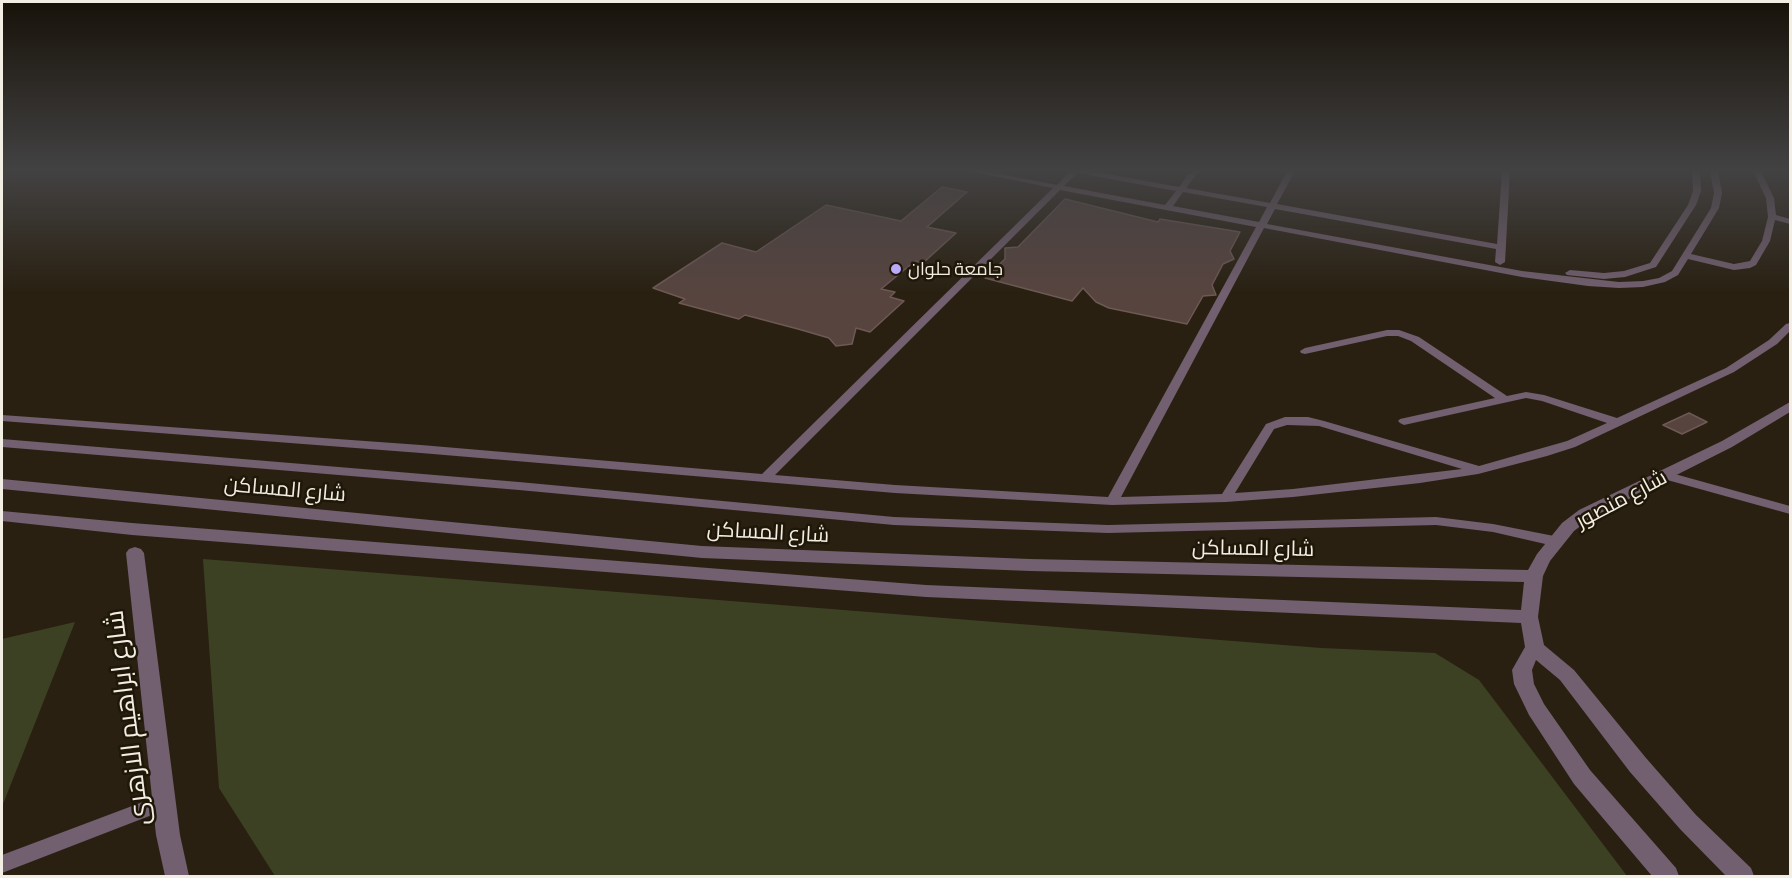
<!DOCTYPE html>
<html>
<head>
<meta charset="utf-8">
<style>
  body { margin:0 }
  #map { position:relative; width:1792px; height:878px; overflow:hidden; background:#292011; font-family:Commissioner,sans-serif }
  canvas { display:block }
  .frame { position:absolute; inset:0; border:3px solid #f3eee4; pointer-events:none }
</style>
</head>
<body>
<div id="map">
<canvas width="1792" height="878"></canvas>
<div class="frame"></div>
</div>
<script>
const ctx = document.querySelector('canvas').getContext('2d');
ctx.lineJoin = 'round';
function fill(path, color) { ctx.fillStyle = color; ctx.fill(path, 'evenodd'); }
const shape = rows => new Path2D(rows.map(r => 'M' + r).join(''));
function stroke(path, color, width, dash) { ctx.strokeStyle = color; ctx.lineWidth = width; ctx.lineCap = dash ? 'butt' : 'round'; ctx.setLineDash(dash || []); ctx.stroke(path); }
function write(font, color, halo, rows, align = 'center') {
  ctx.font = font + ' Commissioner,Cairo,sans-serif'; ctx.lineWidth = 5; ctx.setLineDash([]); ctx.textBaseline = 'middle'; ctx.strokeStyle = halo; ctx.fillStyle = color; for (const [text, x, y, turn = 0] of rows) {
    ctx.save(); ctx.translate(x, y); ctx.rotate((+turn || 0) * Math.PI / 180); ctx.textAlign = isNaN(turn) ? turn : align; if (halo) ctx.strokeText(text, 0, 0); ctx.fillText(text, 0, 0); ctx.restore();
  }
}
const green = shape([
  [203,559,1321,648,1435,653,1479,680,1627,876,275,876,219,788],
  [75,622,3,804,2,804,2,639]
]);
const building = shape([
  [942,187,967,192,927,227,956,233,923,263,915,261,881,289,895,292,890,297,904,301,870,332,856,328,852,344,836,346,829,338,798,329,745,315,739,319,679,303,685,299,653,288,722,243,756,252,826,205,901,221,942,187],
  [1065,199,1158,222,1160,219,1240,232,1230,251,1234,259,1223,264,1212,285,1216,295,1203,296,1187,324,1109,308,1096,302,1083,288,1072,301,985,278,1005,259,1005,248,1018,247,1065,199],
  [1689,413,1707,422,1682,434,1663,425,1689,413]
]);
const service = shape([
  [968,171,985,171,1057,185,1070,171,1092,171,1179,187,1191,171,1199,171,1186,188,1270,203,1287,171,1295,171,1277,204,1497,244,1502,171,1510,171,1505,262,1500,265,1495,262,1496,249,1275,209,1267,224,1522,271,1619,282,1643,281,1659,278,1672,271,1711,208,1714,193,1710,171,1718,171,1722,193,1719,208,1691,254,1734,264,1750,261,1762,241,1768,217,1766,198,1753,171,1761,171,1774,198,1776,215,1790,219,1790,224,1775,220,1770,241,1756,265,1750,268,1734,270,1688,259,1678,275,1665,282,1643,287,1619,288,1588,286,1522,277,1264,228,1121,497,1222,494,1266,424,1285,417,1308,417,1324,421,1479,466,1567,441,1607,423,1542,401,1526,398,1404,425,1400,423,1398,421,1400,419,1495,398,1411,341,1398,336,1387,336,1305,354,1301,353,1300,351,1305,348,1387,330,1399,330,1419,337,1507,396,1526,392,1544,395,1617,418,1726,368,1769,340,1786,324,1790,323,1790,331,1777,344,1734,372,1575,447,1547,456,1478,474,1420,483,1293,497,1226,502,1112,505,895,493,421,453,2,421,2,415,421,445,762,474,1053,188,968,171],
  [1077,173,1078,173,1176,191,1165,205,1064,186,1077,173],
  [1060,190,1256,227,1108,497,895,485,775,475,1060,190],
  [1183,192,1267,207,1259,222,1173,206,1183,192],
  [1287,425,1319,426,1462,469,1293,489,1235,493,1274,429,1287,425],
  [1692,171,1700,171,1701,191,1696,205,1656,267,1625,277,1604,279,1567,275,1565,273,1570,270,1604,273,1624,271,1650,263,1688,205,1693,191,1692,171],
  [2,439,519,482,894,517,1108,525,1436,517,1493,524,1554,536,1559,538,1561,541,1559,544,1554,546,1493,532,1436,525,1108,533,894,525,519,490,2,447,2,439],
  [1664,471,1790,506,1790,514,1660,478,1658,475,1660,472,1664,471],
  [164,794,170,796,173,802,170,808,2,873,2,855,164,794]
]);
const minor = shape([
  [135,547,141,549,144,553,180,835,189,876,165,876,156,835,126,553,129,549,135,547]
]);
const tertiary = shape([
  [1790,402,1790,412,1732,447,1591,518,1574,531,1550,561,1543,576,1538,617,1544,645,1574,670,1646,758,1696,815,1751,868,1754,876,1726,876,1680,829,1630,772,1560,680,1536,660,1532,670,1534,684,1544,704,1590,770,1676,868,1679,876,1652,876,1574,784,1529,715,1514,684,1512,670,1525,647,1521,623,926,597,132,535,2,521,2,511,132,523,926,585,1521,610,1524,582,1030,571,702,558,2,489,2,479,702,546,1030,559,1528,570,1537,554,1562,523,1579,510,1722,441,1790,402]
]);
const markers = [
  [896,269,6,"#b9abf7"]
];
const farPoinames = [
  ["جامعة حلوان",908,269]
];
const streetNames = [
  ["شارع المساكن",285,489,5],
  ["شارع منصور",1621,499,-28],
  ["شارع المساكن",768,532,3],
  ["شارع المساكن",1253,548,1]
];
const nearStreetnames = [
  ["شارع ابراهيم الازهرى",127,718,-97]
];
fill(green, '#3d4123');
fill(building, '#57443f');
stroke(building, '#6e5954', 1.5);
fill(service, '#725f6f');
fill(minor, '#725f6f');
fill(tertiary, '#725f6f');
const sky = ctx.createLinearGradient(0, 0, 0, 294);
sky.addColorStop(0, '#171209');
sky.addColorStop(0.58, '#434243');
sky.addColorStop(1, '#43424300');
ctx.fillStyle = sky;
ctx.fillRect(0, 0, 1792, 294);
for (const [x, y, r, color] of markers) { const dot = new Path2D(); dot.arc(x, y, r, 0, 2 * Math.PI); ctx.fillStyle = color; ctx.fill(dot); stroke(dot, '#1f1708', 2); }
write('18px', '#f3eee4', '#1f1708', farPoinames, 'left');
write('21px', '#f3eee4', '#1f1708', streetNames);
write('26px', '#f3eee4', '#1f1708', nearStreetnames);
</script>
</body>
</html>
